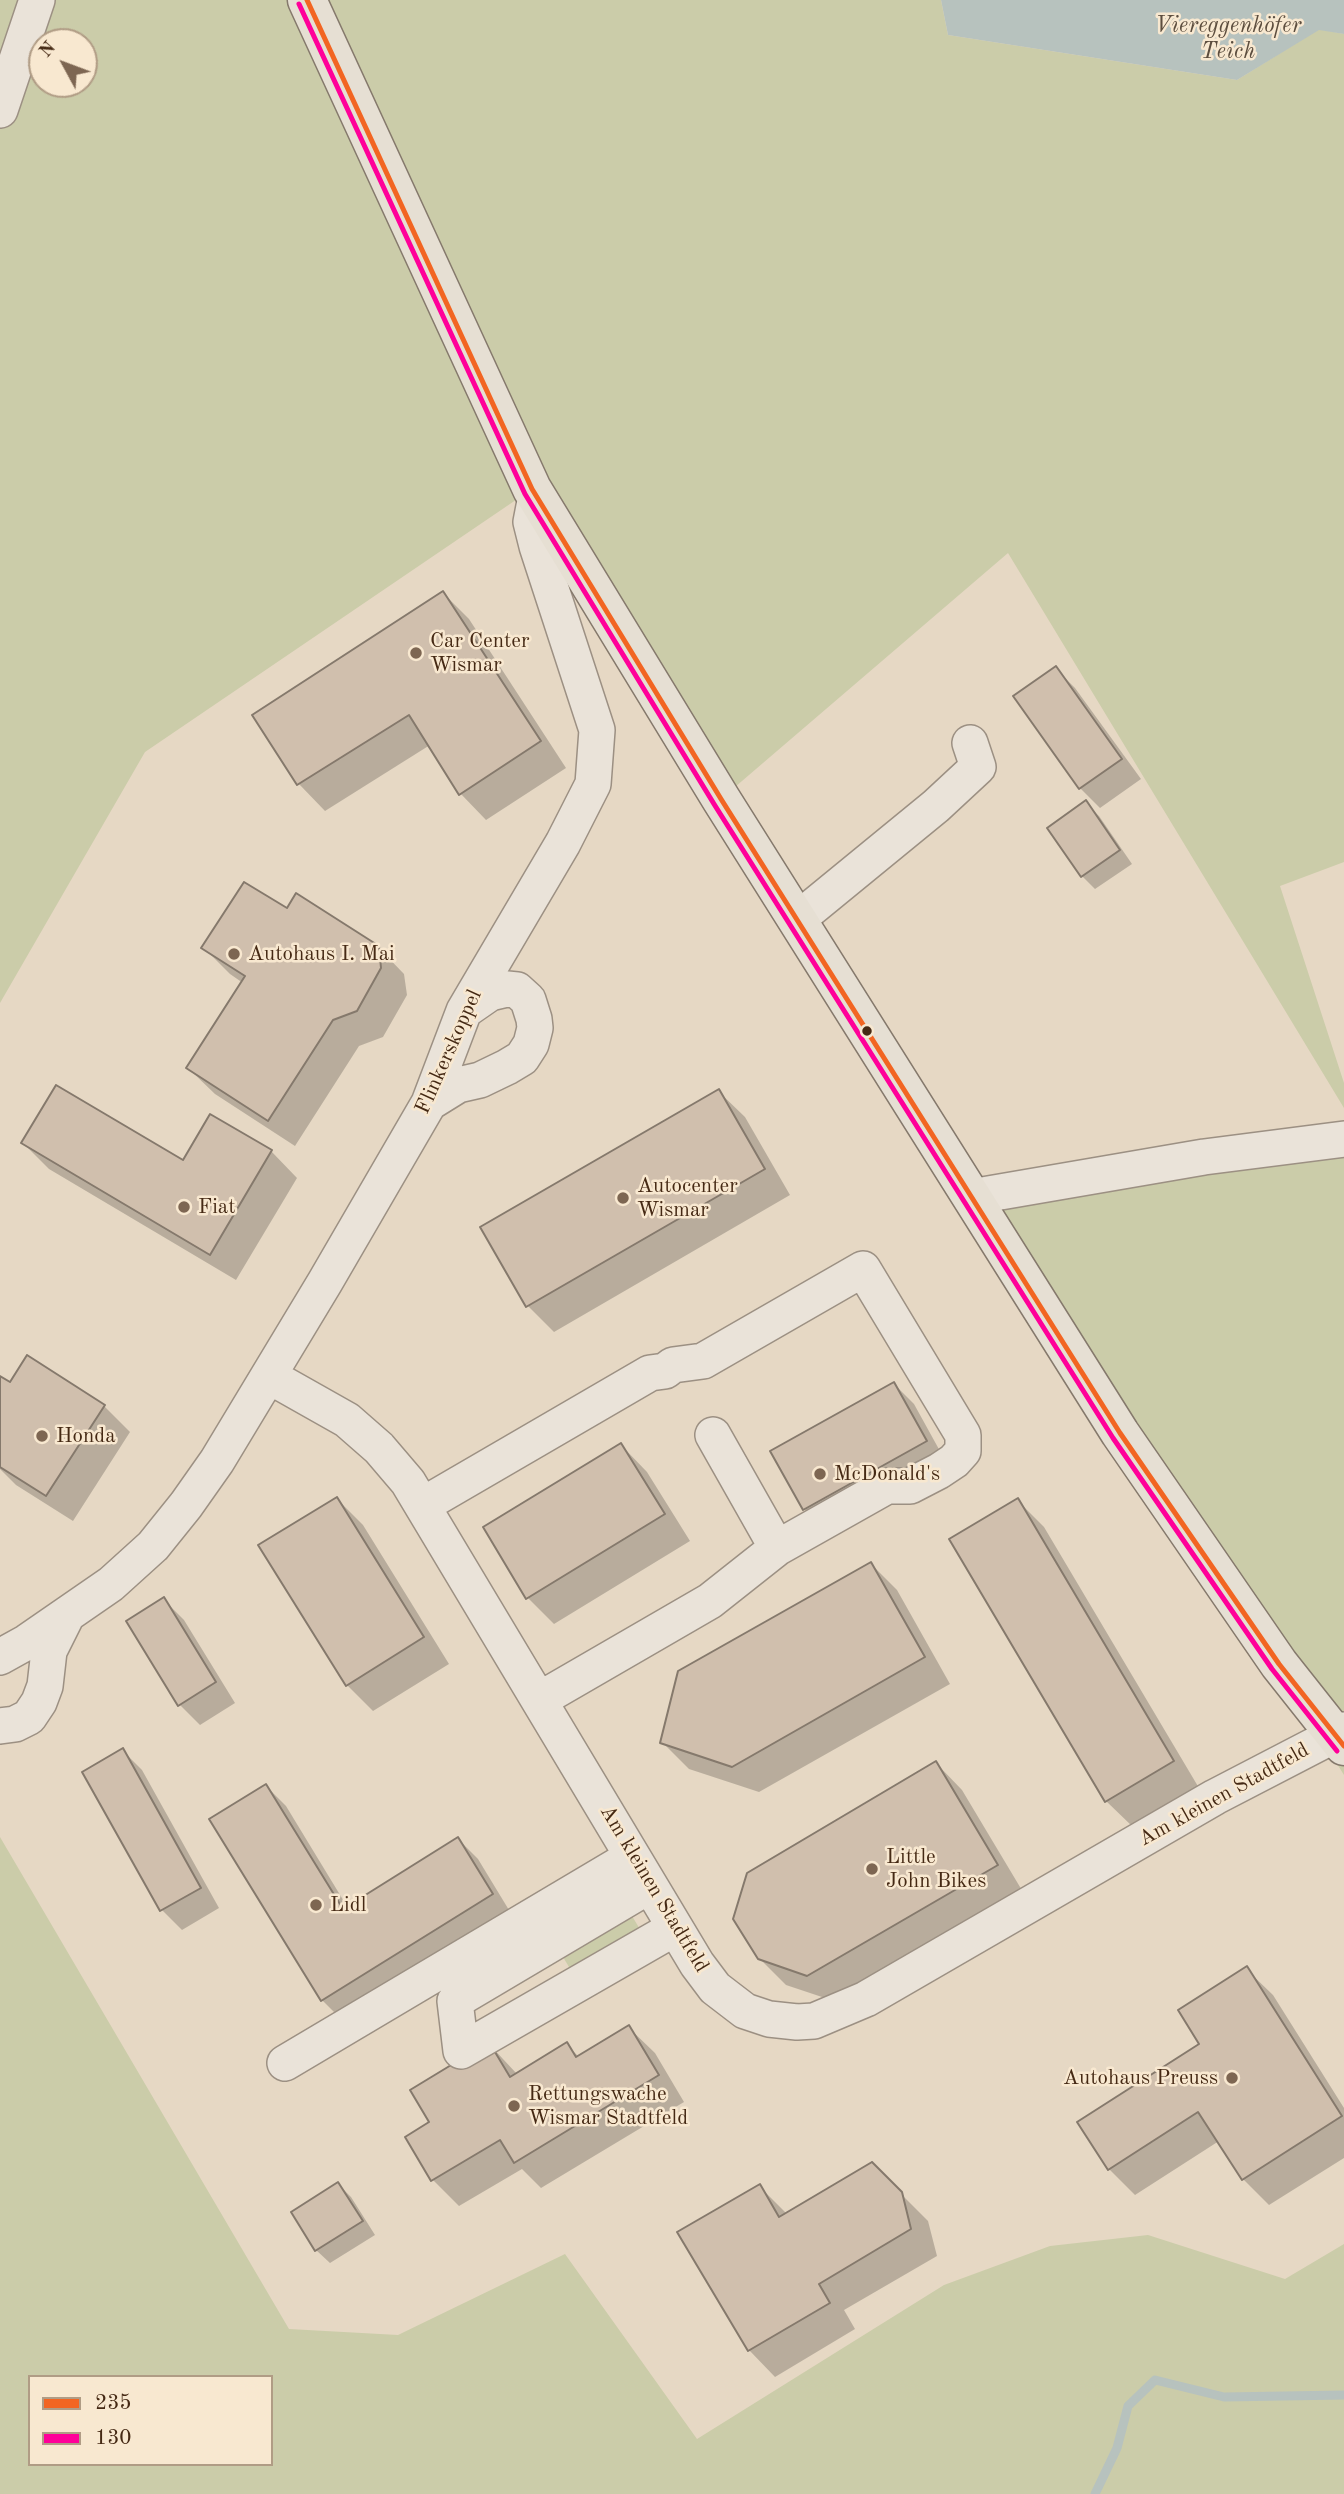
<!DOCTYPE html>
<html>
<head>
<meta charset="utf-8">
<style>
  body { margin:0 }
  #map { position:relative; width:1344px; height:2494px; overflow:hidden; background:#e6d8c4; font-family:"Old Standard TT",serif }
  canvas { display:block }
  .legend { position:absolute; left:28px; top:2375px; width:245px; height:91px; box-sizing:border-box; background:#f8e8d0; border:2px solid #b09c85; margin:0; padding:9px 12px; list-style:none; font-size:21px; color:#452914 }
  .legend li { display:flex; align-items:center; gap:14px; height:35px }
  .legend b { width:35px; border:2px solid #b09c85 }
  .north { position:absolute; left:28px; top:28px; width:70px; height:70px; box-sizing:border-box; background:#f8e8d0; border:2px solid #b09c85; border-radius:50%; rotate:311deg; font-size:19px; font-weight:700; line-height:28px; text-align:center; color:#452914 }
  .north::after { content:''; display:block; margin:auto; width:24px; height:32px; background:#7d6652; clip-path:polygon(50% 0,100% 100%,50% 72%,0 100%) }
</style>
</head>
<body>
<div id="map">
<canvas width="1344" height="2494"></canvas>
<ul class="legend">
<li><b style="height:9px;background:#f26522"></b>235</li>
<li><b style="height:9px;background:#f09"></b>130</li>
</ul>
<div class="north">N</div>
</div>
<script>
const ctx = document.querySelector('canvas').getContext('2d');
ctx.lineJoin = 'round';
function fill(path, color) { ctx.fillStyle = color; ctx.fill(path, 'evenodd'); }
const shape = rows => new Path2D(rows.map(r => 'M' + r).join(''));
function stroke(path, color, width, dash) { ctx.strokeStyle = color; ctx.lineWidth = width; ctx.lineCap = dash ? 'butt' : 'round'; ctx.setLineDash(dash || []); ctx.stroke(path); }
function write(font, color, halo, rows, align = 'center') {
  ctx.font = font + ' "Old Standard TT",serif'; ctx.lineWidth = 5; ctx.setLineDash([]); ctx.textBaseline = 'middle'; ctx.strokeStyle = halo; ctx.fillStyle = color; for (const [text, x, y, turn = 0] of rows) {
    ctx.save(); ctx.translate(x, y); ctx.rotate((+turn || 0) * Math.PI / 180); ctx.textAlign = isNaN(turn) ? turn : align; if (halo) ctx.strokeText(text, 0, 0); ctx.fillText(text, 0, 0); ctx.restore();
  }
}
const green = shape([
  [0,0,941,0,948,35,1237,80,1319,29,1344,34,1344,862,1280,886,1344,1083,1344,1108,1008,553,721,799,532,489,145,752,0,1003],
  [42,42,84,42,84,84,42,84],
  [1344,1139,1344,1775,983,1198],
  [0,1837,289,2329,398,2335,565,2254,697,2439,944,2285,1050,2246,1148,2235,1285,2279,1344,2244,1344,2494,0,2494],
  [30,2377,271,2377,271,2464,30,2464],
  [629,1911,644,1936,575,1977,560,1952]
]);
const water = shape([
  [941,0,1344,0,1344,34,1319,30,1237,80,948,35]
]);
const shadow = shape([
  [443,593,469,619,566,768,486,820,460,793,430,745,325,811,299,784,254,716],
  [1055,668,1075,688,1141,779,1100,808,1080,788],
  [1085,803,1099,816,1132,864,1095,889,1082,876],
  [378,947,404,974,407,995,383,1037,359,1046,295,1146,215,1094,188,1068,243,983,230,974,204,948],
  [718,1091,745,1117,790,1195,554,1332,528,1306,482,1228],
  [23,1143,183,1162,271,1151,297,1178,236,1280,49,1169],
  [0,1378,10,1385,104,1406,130,1432,73,1521,16,1485,0,1469],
  [894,1384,914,1404,946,1462,825,1529,805,1509,773,1452],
  [621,1445,647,1472,690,1541,554,1624,528,1598],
  [337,1499,363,1525,449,1664,373,1711,347,1685],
  [1018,1501,1044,1527,1199,1788,1133,1827,1106,1801],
  [871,1564,897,1590,950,1684,759,1792,689,1769,662,1742],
  [164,1600,184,1620,235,1703,200,1725,180,1705],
  [122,1750,142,1770,219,1908,182,1930,162,1910,85,1773],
  [936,1763,962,1790,1023,1892,834,2001,786,1985,759,1958],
  [266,1786,286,1806,348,1908,458,1839,478,1859,512,1915,342,2020,322,2000,211,1820],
  [1246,1969,1273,1995,1344,2108,1344,2158,1269,2205,1243,2179,1219,2141,1135,2195,1109,2169,1201,2045],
  [628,2027,655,2053,684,2102,541,2188,522,2169,459,2206,433,2180,432,2123,489,2044,517,2074,567,2045,579,2057],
  [872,2165,928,2221,937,2256,844,2310,855,2329,775,2377,749,2350,759,2186,787,2214],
  [338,2184,351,2197,375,2235,330,2263,316,2250]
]);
const stream = shape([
  [1095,2494,1117,2448,1128,2406,1155,2380,1224,2397,1344,2395]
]);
const building = shape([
  [443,591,541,741,459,795,409,715,297,785,252,715,443,591],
  [1056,666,1122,759,1079,789,1013,696,1056,666],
  [1086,800,1120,850,1081,877,1047,828,1086,800],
  [244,882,287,908,296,893,379,946,381,968,357,1011,333,1020,268,1121,186,1068,245,976,201,948,244,882],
  [56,1085,183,1160,210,1114,272,1150,210,1255,21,1143,56,1085],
  [719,1089,765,1169,526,1307,480,1227,719,1089],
  [27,1355,105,1405,46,1496,0,1467,0,1376,10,1382,27,1355],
  [894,1382,927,1441,803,1510,770,1451,894,1382],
  [621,1443,665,1514,526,1599,483,1527,621,1443],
  [337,1497,424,1637,346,1686,258,1545,337,1497],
  [1018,1498,1174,1761,1105,1802,949,1539,1018,1498],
  [871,1562,925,1657,732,1767,660,1743,678,1671,871,1562],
  [164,1597,216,1682,178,1706,126,1621,164,1597],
  [123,1748,201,1888,160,1911,82,1772,123,1748],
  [936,1761,998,1865,807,1976,758,1959,733,1919,747,1873,936,1761],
  [266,1784,343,1909,458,1837,493,1894,321,2001,209,1819,266,1784],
  [1247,1966,1342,2116,1242,2180,1198,2112,1108,2170,1077,2122,1199,2044,1178,2010,1247,1966],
  [629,2025,659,2075,514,2163,500,2140,431,2181,405,2137,429,2122,410,2090,489,2042,510,2077,567,2042,576,2057,629,2025],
  [872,2162,902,2192,911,2229,819,2284,830,2303,748,2351,677,2232,760,2184,779,2217,872,2162],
  [338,2182,363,2221,315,2251,291,2212,338,2182]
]);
const minor = shape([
  [0,110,37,0],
  [798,919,936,806,978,767,970,743],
  [429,1103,458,1085,480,1080,507,1067,522,1058,531,1044,535,1028,534,1019,528,1000,517,990,507,989,490,993,464,1011],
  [971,1197,1204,1157,1344,1139],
  [269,1376,347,1420,379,1448,408,1482,697,1964,715,1988,745,2011,769,2019,797,2022,814,2021,866,1999,1215,1797,1344,1730],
  [713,1435,777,1548],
  [423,1505,650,1373,665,1371,673,1365,703,1361,863,1269,963,1435,963,1451,954,1461,939,1471,910,1486,887,1486,777,1548,710,1601,539,1700],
  [0,1657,27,1642,111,1584,153,1546,186,1505,217,1461,325,1282,429,1103,464,1011,563,843,593,784,597,730,537,546,531,522,536,496],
  [0,1726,15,1724,29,1717,39,1702,45,1686,49,1651,67,1615],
  [649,1886,455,2001,461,2051,675,1928],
  [285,2063,632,1857]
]);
const major = shape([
  [307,0,532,489,721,799,1120,1433,1279,1664,1344,1746]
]);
const bus1 = shape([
  [307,0,532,489,721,799,1120,1433,1279,1664,1344,1746]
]);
const bus2 = shape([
  [299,4,525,494,714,804,1113,1438,1272,1669,1337,1751]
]);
const markers = [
  [416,653,7,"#7d6652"],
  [234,954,7,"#7d6652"],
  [867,1031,6,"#452914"],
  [623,1198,7,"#7d6652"],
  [184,1207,7,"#7d6652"],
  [42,1436,7,"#7d6652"],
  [820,1474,7,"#7d6652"],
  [872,1869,7,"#7d6652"],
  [316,1905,7,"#7d6652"],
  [1232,2078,7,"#7d6652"],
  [514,2106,7,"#7d6652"]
];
const poiNames = [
  ["Car Center",430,641],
  ["Wismar",430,665],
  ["Autohaus I. Mai",248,954],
  ["Autocenter",637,1186],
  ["Wismar",637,1210],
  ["Fiat",198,1207],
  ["Honda",56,1436],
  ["McDonald's",834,1474],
  ["Little",886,1857],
  ["John Bikes",886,1881],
  ["Lidl",330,1905],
  ["Autohaus Preuss",1218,2078,"right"],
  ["Rettungswache",528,2094],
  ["Wismar Stadtfeld",528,2118]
];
const streetNames = [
  ["Flinkerskoppel",449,1052,-66],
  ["Am kleinen Stadtfeld",1224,1795,-29],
  ["Am kleinen Stadtfeld",654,1889,59]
];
const waterNames = [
  ["Viereggenhöfer",1228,26],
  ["Teich",1228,52]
];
fill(green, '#cbcca9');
fill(water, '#b7c2be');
fill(shadow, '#0003');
stroke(stream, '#b7c2be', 9);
fill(building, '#d0bfad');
stroke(building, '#85796c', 2);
stroke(minor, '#9c9083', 38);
stroke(major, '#85796c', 41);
stroke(minor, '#eae3d9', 35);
stroke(major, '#e6dfd3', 38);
stroke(bus1, '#f26522', 5);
stroke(bus2, '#f09', 5);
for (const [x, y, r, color] of markers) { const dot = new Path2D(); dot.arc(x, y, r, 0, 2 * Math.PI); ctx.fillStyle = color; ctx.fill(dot); stroke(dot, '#f8e8d0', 2.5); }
write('21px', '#452914', '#f8e8d0', poiNames, 'left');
write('21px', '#452914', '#f8e8d0', streetNames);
write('italic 23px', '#5c4d3e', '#f8e8d0', waterNames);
</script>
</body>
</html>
